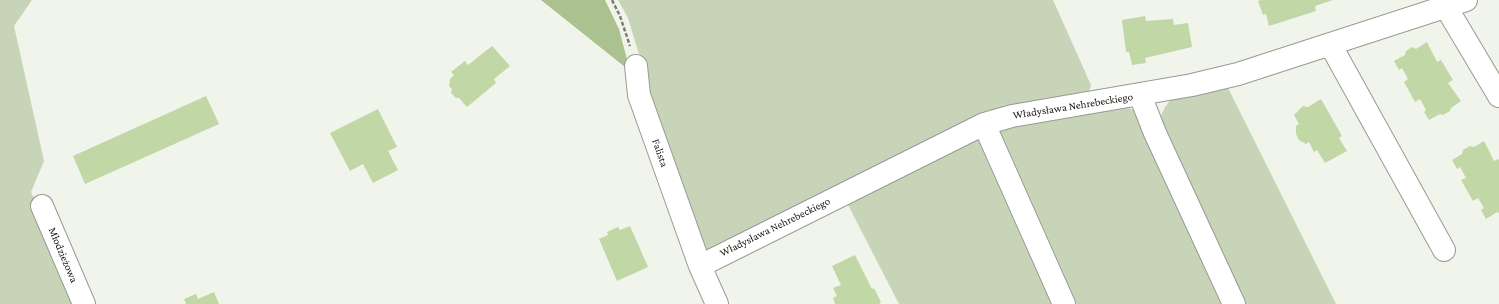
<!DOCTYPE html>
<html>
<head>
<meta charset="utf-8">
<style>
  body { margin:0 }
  canvas { display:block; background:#f0f4eb }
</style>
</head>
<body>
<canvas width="1499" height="304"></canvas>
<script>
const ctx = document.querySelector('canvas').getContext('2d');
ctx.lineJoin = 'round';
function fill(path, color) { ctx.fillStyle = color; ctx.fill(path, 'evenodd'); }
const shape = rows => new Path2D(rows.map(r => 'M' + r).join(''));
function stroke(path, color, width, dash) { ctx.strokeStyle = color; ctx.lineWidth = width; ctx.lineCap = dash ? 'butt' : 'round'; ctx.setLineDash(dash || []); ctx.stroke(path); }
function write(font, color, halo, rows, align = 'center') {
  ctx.font = font + ' "Crimson Pro",serif'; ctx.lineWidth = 3.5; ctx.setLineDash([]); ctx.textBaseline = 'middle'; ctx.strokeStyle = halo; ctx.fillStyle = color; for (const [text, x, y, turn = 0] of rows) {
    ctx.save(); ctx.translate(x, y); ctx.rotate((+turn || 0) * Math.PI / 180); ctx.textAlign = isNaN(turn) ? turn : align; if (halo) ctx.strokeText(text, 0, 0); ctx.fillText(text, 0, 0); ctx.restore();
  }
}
const green = shape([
  [0,0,32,0,14,26,44,161,31,192,77,304,0,304],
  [618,0,1053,0,1091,85,1088,94,979,116,873,167,707,252,700,247,645,88,641,61,628,18],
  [1228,88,1336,304,1242,304,1160,118,1165,107,1172,98],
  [1123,106,1134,110,1142,119,1228,304,1073,304,997,128],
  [978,137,1059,304,899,304,846,201]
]);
const forest = shape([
  [541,0,605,0,619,29,630,71]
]);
const building = shape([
  [1261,0,1333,0,1315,6,1316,11,1269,26,1266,14,1263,15,1258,1],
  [1145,16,1146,21,1173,19,1174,25,1188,23,1192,47,1145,58,1146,63,1132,65,1129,52,1126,52,1122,20],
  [1427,42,1437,62,1441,60,1453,80,1448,83,1461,101,1451,108,1450,111,1443,115,1440,114,1429,120,1424,112,1426,110,1420,99,1415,102,1404,82,1408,79,1402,68,1399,70,1394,61,1405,55,1406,51,1412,47,1416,49],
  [492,46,510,66,494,79,496,83,467,107,459,98,456,98,451,93,452,89,449,86,450,79,454,75,451,72,465,61,468,65],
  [206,96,219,124,85,184,73,156],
  [1321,99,1342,136,1339,138,1347,151,1325,163,1317,150,1314,152,1309,142,1306,144,1299,140,1296,134,1296,126,1299,124,1294,115,1303,106,1308,107],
  [378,109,397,147,388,151,398,170,373,183,363,164,350,171,330,133],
  [1484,141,1494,161,1498,159,1499,160,1499,213,1497,212,1486,219,1481,210,1484,208,1478,198,1473,201,1461,180,1466,178,1460,167,1457,169,1452,160,1462,154,1463,150,1470,146,1474,147],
  [630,226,648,267,617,281,599,239,608,235,607,232,618,227,620,230],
  [855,255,872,289,874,288,881,302,879,304,835,304,833,298,837,296,833,288,841,285,832,266],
  [214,292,219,304,186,304,184,299,196,294,198,299]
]);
const path = shape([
  [612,0,620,16,630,46]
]);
const minor = shape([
  [1446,7,1499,96],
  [1330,44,1444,250],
  [636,66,639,95,700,266,717,304],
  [1140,95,1155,133,1234,304],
  [984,124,1064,304],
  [42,206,84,304],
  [700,266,984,124,1012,116,1192,85,1238,74,1466,0]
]);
const streetNames = [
  ["Władysława Nehrebeckiego",1073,106,-9],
  ["Falista",660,153,71],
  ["Władysława Nehrebeckiego",775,227,-26],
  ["Młodzieżowa",63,255,67]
];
fill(green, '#c7d4b7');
fill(forest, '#acc190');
fill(building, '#c1d7a5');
stroke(minor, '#979b92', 24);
stroke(path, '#7b7e78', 2.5, [4, 2]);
stroke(minor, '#fff', 22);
write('11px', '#171915', '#fff', streetNames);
</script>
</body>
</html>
